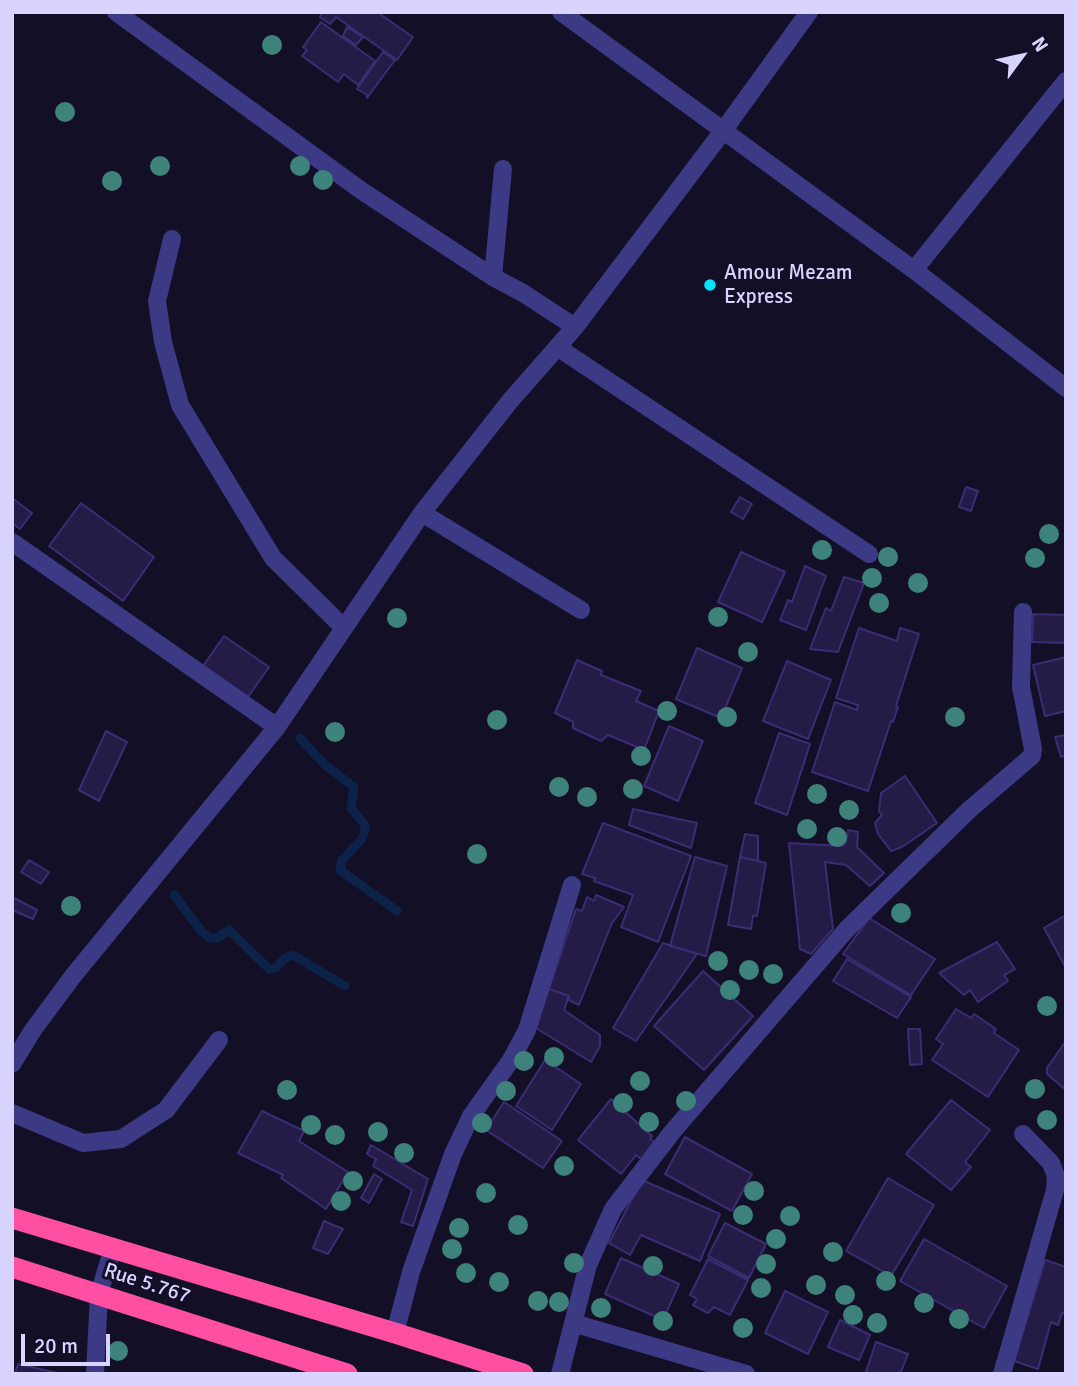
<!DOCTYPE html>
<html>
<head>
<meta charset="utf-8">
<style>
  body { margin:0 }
  #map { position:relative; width:1078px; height:1386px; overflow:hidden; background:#130f26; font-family:Signika,sans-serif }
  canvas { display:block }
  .frame { position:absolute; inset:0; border:14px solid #d9d4ff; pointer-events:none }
  .north { position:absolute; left:987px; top:21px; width:70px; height:70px; -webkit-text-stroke:5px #130f26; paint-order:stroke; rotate:57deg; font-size:19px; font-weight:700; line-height:28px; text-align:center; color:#d9d4ff }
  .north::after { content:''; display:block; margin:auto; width:24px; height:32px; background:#d9d4ff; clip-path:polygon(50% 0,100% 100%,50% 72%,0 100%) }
  .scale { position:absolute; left:21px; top:1334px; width:89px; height:32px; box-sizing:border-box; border:4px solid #d9d4ff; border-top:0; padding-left:9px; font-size:21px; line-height:24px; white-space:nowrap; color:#d9d4ff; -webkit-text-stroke:5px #130f26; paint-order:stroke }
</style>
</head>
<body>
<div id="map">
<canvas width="1078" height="1386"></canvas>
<div class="frame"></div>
<div class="north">N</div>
<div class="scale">20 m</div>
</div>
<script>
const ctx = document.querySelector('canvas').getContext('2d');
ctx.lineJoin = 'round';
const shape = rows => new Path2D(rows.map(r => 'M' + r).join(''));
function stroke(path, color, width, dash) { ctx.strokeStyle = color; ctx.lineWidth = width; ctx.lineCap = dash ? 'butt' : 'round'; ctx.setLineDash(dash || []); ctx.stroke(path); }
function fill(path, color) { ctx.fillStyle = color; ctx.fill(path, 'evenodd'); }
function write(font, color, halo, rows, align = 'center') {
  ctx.font = font + ' Signika,sans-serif'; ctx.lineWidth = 6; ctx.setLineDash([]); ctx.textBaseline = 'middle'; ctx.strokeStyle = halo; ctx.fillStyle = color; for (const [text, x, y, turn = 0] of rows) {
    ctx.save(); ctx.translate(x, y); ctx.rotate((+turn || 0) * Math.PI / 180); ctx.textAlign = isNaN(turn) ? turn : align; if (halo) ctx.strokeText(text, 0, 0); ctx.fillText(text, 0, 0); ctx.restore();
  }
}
const stream = shape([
  [300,738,324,764,354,787,351,808,365,825,365,830,362,839,342,860,340,870,397,911],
  [174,895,202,932,210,938,217,938,229,930,269,969,276,968,285,958,293,955,345,986]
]);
const building = shape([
  [323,12,377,12,413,37,397,60,336,17,330,24,320,17,323,12],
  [321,22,375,61,358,85,344,74,338,82,302,56,307,50,303,47,321,22],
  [347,27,363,37,356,45,343,36,347,27],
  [383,52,395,60,367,98,366,94,357,89,383,52],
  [966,487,978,491,971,511,959,507,966,487],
  [740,497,752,504,743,519,731,512,740,497],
  [12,498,32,513,20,529,12,523,12,498],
  [81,503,154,557,123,601,49,546,81,503],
  [741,552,785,572,762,622,718,602,741,552],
  [805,566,826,576,806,630,780,620,788,600,792,602,805,566],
  [844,577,864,583,838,652,810,649,826,608,831,611,844,577],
  [1033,614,1066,615,1066,643,1032,642,1033,614],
  [859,628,897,641,900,628,919,634,896,706,898,707,893,722,891,721,868,791,812,772,835,702,857,710,858,705,836,698,859,628],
  [224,636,269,667,248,697,203,666,224,636],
  [697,648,742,668,721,718,676,699,697,648],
  [1066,657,1066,711,1045,716,1033,665,1066,657],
  [577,660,602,671,601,675,641,691,636,701,659,711,644,750,608,735,601,741,573,728,573,722,555,713,577,660],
  [787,661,831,680,808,739,763,721,787,661],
  [669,726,703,741,678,801,644,786,669,726],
  [106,731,127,742,99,801,79,790,106,731],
  [779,733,810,744,787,815,755,803,779,733],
  [1066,735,1066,755,1061,757,1055,737,1066,735],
  [905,776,937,823,902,847,891,851,878,834,875,823,882,815,879,811,881,793,905,776],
  [633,809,697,823,691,848,629,825,633,809],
  [603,823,691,856,658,942,621,927,633,895,594,881,595,878,582,874,603,823],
  [848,830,858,832,857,847,884,873,870,886,846,865,825,862,833,929,811,954,800,949,789,843,842,846,846,842,848,830],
  [745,834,758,836,758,861,740,857,745,834],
  [695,857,727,866,706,956,670,946,695,857],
  [740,857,766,863,757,916,753,916,751,929,728,925,740,857],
  [29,860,49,872,41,884,21,872,29,860],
  [596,895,624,907,612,923,579,1005,567,999,569,996,549,989,576,909,582,911,587,897,594,901,596,895],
  [12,897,37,910,33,919,12,910,12,897],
  [1066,915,1066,968,1044,928,1066,915],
  [869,918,935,959,911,995,843,954,869,918],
  [997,942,1015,969,1004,975,1008,981,978,1002,970,990,964,995,939,973,997,942],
  [663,943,697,954,636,1041,613,1028,663,943],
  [847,959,911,997,897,1018,833,981,847,959],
  [703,971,753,1016,704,1070,654,1026,703,971],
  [549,989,569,996,564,1010,600,1035,600,1046,591,1062,536,1028,549,989],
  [956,1009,971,1018,974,1014,996,1029,994,1033,1019,1050,988,1097,932,1060,943,1044,936,1039,956,1009],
  [908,1029,920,1029,922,1064,910,1065,908,1029],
  [1066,1041,1066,1090,1047,1074,1047,1068,1066,1041],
  [545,1060,581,1084,552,1130,516,1106,545,1060],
  [611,1099,652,1136,650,1138,654,1142,641,1159,636,1155,621,1174,578,1140,611,1099],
  [951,1100,990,1130,965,1162,971,1167,951,1190,906,1154,951,1100],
  [504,1102,562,1141,543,1168,486,1130,504,1102],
  [262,1111,304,1131,299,1141,348,1172,326,1209,281,1178,283,1175,238,1153,262,1111],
  [685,1137,752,1174,732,1211,665,1174,685,1137],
  [371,1145,428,1179,413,1226,401,1222,412,1190,373,1166,376,1159,367,1154,371,1145],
  [374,1174,382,1179,369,1203,361,1198,374,1174],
  [888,1178,934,1205,891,1276,846,1251,888,1178],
  [642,1180,720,1214,700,1261,641,1235,630,1255,609,1243,642,1180],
  [324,1221,343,1229,328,1254,313,1248,324,1221],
  [725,1223,766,1244,749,1278,708,1256,725,1223],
  [924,1239,1007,1286,984,1328,900,1281,924,1239],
  [621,1258,679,1284,663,1320,605,1294,621,1258],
  [708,1259,748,1280,730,1315,714,1307,708,1313,693,1305,697,1299,690,1295,708,1259],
  [1045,1260,1066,1267,1066,1314,1062,1313,1058,1325,1051,1322,1038,1369,1014,1361,1045,1260],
  [785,1291,828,1312,808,1354,765,1333,785,1291],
  [840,1320,870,1335,859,1360,828,1347,840,1320],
  [876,1342,908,1354,900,1374,871,1374,866,1372,876,1342],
  [18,1364,58,1373,58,1374,15,1374,18,1364]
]);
const lane = shape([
  [172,239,157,301,163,342,180,405,273,558,344,628],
  [493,277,503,169],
  [12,1113,83,1143,121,1139,166,1110,219,1040]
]);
const street = shape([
  [116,12,362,191,493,277,523,293,575,327],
  [561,12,914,270,1066,388],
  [914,270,1066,81],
  [557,347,869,554],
  [422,513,581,610],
  [12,542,277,727],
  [12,1064,33,1030,73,976,277,727,422,513,510,401,575,327,723,131,809,12],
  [573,1323,746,1374],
  [395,1333,411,1272,453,1154,471,1116,511,1060,527,1030,572,885],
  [95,1374,99,1294,113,1248],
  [560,1374,588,1265,613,1209,673,1131,847,929,969,810,1032,756,1033,749,1021,687,1023,612],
  [1002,1374,1055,1190,1056,1176,1051,1163,1023,1134]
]);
const highway = shape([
  [12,1218,395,1333,523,1374],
  [12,1267,347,1374]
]);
const trees = [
  [272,45],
  [65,112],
  [160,166],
  [300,166],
  [323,180],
  [112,181],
  [1049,534],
  [822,550],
  [888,557],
  [1035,558],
  [872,578],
  [918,583],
  [879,603],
  [718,617],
  [397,618],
  [748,652],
  [667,711],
  [727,717],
  [955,717],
  [497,720],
  [335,732],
  [641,756],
  [559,787],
  [633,789],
  [817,794],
  [587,797],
  [849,810],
  [807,829],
  [837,837],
  [477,854],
  [71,906],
  [901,913],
  [718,961],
  [749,970],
  [773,974],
  [730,990],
  [1047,1006],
  [554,1057],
  [524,1061],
  [640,1081],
  [1035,1089],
  [287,1090],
  [506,1091],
  [686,1101],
  [623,1103],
  [1047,1120],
  [649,1122],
  [482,1123],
  [311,1125],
  [378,1132],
  [335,1135],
  [404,1153],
  [564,1166],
  [353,1181],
  [754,1191],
  [486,1193],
  [341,1201],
  [743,1215],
  [790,1216],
  [518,1225],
  [459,1228],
  [776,1239],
  [452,1249],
  [833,1252],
  [574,1263],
  [766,1264],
  [653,1266],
  [466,1273],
  [886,1281],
  [499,1282],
  [816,1285],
  [761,1288],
  [845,1295],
  [538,1301],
  [559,1302],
  [924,1303],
  [601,1308],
  [853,1315],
  [959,1319],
  [663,1321],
  [877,1323],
  [743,1328],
  [118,1351]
];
const markers = [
  [710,285,7,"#00e5ff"]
];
const poiNames = [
  ["Amour Mezam",724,273],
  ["Express",724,297]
];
const streetNames = [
  ["Rue 5.767",147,1284,18]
];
stroke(stream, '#0c2248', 9);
fill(building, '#241b47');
stroke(building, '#3b2d73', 2);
stroke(lane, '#3d3a85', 18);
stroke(street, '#3d3a85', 18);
stroke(highway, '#ff4fa3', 21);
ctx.fillStyle = '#3d827b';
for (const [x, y] of trees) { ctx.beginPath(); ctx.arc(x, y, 10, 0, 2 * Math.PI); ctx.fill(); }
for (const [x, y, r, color] of markers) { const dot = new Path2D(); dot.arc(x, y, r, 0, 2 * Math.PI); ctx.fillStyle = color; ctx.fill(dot); stroke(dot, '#130f26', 2.5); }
write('21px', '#d9d4ff', '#130f26', poiNames, 'left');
write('21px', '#d9d4ff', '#130f26', streetNames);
</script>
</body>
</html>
